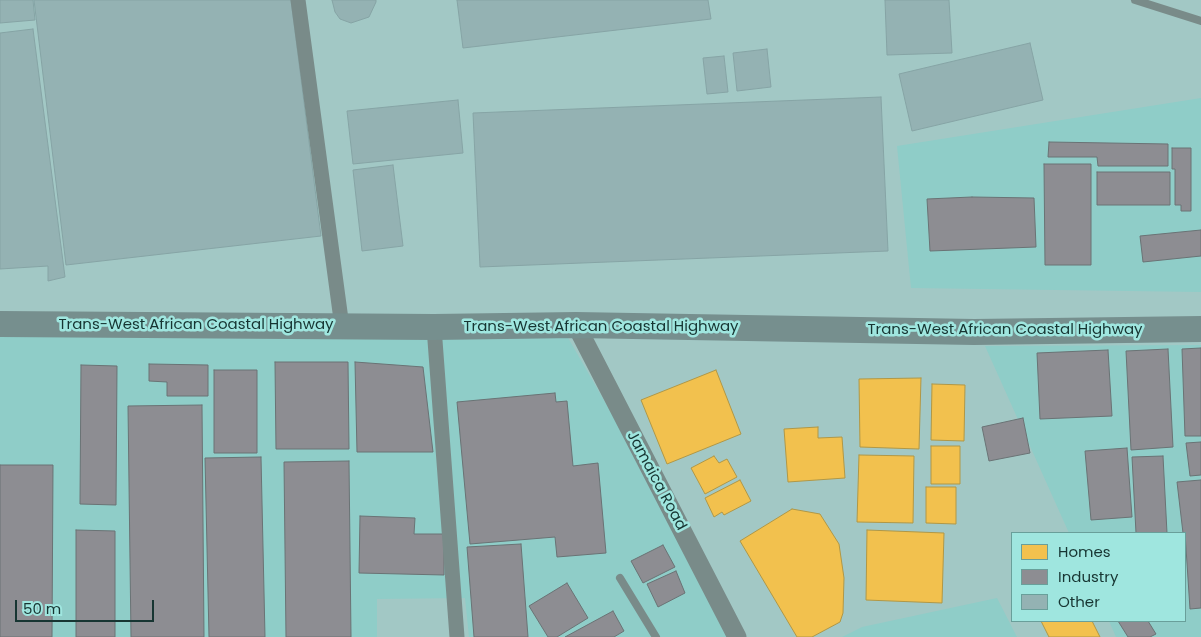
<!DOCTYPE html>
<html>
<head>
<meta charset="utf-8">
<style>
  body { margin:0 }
  #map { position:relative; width:1201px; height:637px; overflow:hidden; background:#a2c8c5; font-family:Poppins,sans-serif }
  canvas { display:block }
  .legend { position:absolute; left:1011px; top:532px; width:175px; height:90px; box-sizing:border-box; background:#9fe6df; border:1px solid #699f9a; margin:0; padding:6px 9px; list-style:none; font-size:15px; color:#173532 }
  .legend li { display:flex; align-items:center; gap:10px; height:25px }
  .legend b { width:25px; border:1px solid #699f9a }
  .scale { position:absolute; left:15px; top:600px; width:139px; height:22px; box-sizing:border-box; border:2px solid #173532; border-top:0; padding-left:6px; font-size:15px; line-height:18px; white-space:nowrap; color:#173532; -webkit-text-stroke:4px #9fe6df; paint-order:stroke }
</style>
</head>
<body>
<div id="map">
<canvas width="1201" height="637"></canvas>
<ul class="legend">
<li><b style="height:14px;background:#f2c14e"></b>Homes</li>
<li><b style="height:14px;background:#8d8d92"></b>Industry</li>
<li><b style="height:14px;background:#94b2b3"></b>Other</li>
</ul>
<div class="scale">50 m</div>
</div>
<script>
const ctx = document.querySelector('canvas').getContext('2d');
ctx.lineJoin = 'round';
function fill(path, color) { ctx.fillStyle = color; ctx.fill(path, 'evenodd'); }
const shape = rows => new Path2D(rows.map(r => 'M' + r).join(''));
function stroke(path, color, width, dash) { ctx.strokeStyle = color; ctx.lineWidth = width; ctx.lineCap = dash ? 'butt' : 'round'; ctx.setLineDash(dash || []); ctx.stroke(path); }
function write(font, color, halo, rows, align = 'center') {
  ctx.font = font + ' Poppins,sans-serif'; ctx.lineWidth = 5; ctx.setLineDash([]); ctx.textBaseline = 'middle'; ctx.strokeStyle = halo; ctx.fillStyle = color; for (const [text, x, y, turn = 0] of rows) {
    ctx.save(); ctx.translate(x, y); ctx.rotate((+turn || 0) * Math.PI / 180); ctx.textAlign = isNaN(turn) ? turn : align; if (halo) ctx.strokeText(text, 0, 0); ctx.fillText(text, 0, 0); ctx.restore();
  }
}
const built = shape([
  [1201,98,1201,292,911,288,897,146],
  [563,329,740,637,469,637,465,598,377,599,377,637,0,637,0,333],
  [1201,345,1201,637,1116,637,1109,621,1185,621,1185,533,1069,533,985,346],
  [997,598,1017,637,842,637,862,627]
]);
const homes = shape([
  [716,370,741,434,667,464,641,400,716,370],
  [921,378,919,449,860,447,859,379,921,378],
  [932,384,965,385,964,441,931,440,932,384],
  [818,427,818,438,842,437,845,478,788,482,784,429,818,427],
  [931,446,960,446,960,484,931,484,931,446],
  [859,455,914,456,913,523,857,522,859,455],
  [714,456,719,463,727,459,737,477,705,494,691,468,714,456],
  [740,480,751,501,724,515,722,512,714,517,705,498,740,480],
  [926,487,956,487,956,524,926,523,926,487],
  [792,509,820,514,839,544,844,578,843,613,840,622,812,637,797,637,740,541,792,509],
  [867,530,944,533,942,603,866,600,867,530],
  [1041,621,1092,621,1100,637,1049,637,1041,621]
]);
const industry = shape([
  [1049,142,1168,144,1168,166,1098,166,1097,157,1048,157,1049,142],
  [1172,148,1191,148,1191,211,1181,211,1181,205,1175,205,1175,169,1172,169,1172,148],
  [1044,164,1091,164,1091,265,1045,265,1044,164],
  [1097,172,1170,172,1170,205,1097,205,1097,172],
  [972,197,1034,198,1036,247,930,251,927,199,972,197],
  [1201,230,1201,256,1143,262,1140,236,1201,230],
  [1201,348,1201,436,1185,436,1182,349,1201,348],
  [1168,349,1173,447,1131,450,1126,351,1168,349],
  [1108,350,1112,416,1040,419,1037,353,1108,350],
  [275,362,348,362,349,449,276,449,275,362],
  [355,362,423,367,433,452,357,452,355,362],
  [149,364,208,365,208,396,167,396,167,382,149,381,149,364],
  [81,365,117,366,116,505,80,504,81,365],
  [214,370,257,370,257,453,214,453,214,370],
  [555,393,556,402,567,401,573,466,598,463,606,553,557,557,555,537,470,544,457,402,555,393],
  [202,405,204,637,131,637,128,406,202,405],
  [1023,418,1030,453,989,461,982,427,1023,418],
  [1201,442,1201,475,1190,476,1186,443,1201,442],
  [1127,448,1132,517,1091,520,1085,451,1127,448],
  [1163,456,1167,533,1136,533,1132,457,1163,456],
  [261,457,265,637,209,637,205,458,261,457],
  [349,461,351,637,286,637,284,462,349,461],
  [0,465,53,465,52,637,0,637,0,465],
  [1201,480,1201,608,1190,609,1185,533,1183,533,1177,482,1201,480],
  [360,516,415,518,414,534,444,534,444,575,359,573,360,516],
  [76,530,115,531,115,637,76,637,76,530],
  [521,544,528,637,474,637,467,547,521,544],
  [663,545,675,567,643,583,631,561,663,545],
  [676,571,685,593,658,607,647,584,676,571],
  [567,583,588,618,557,637,548,637,529,606,567,583],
  [613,611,624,631,614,637,565,637,613,611],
  [1118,621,1148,621,1156,634,1150,637,1128,637,1118,621]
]);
const building = shape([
  [0,0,33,0,35,20,0,23,0,0],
  [34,0,291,0,321,236,66,265,34,0],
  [332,0,376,0,376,2,369,17,351,23,340,19,335,12,332,0],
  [457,0,708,0,711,19,463,48,457,0],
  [885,0,949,0,952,53,887,55,885,0],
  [33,29,65,277,48,281,48,266,0,269,0,33,33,29],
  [1030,43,1043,100,912,131,899,74,1030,43],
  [767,49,771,87,737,91,733,53,767,49],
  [724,56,728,92,707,94,703,58,724,56],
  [881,97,888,251,480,267,473,113,881,97],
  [458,100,463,153,353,164,347,111,458,100],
  [393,165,403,246,362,251,353,170,393,165]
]);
const service = shape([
  [1135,0,1201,21],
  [620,578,656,637]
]);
const minor = shape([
  [298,0,342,327],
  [434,327,457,637]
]);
const tertiary = shape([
  [576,325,737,637]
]);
const trunk = shape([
  [0,324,434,327,576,325,974,332,1201,329]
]);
const streetNames = [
  ["Trans-West African Coastal Highway",196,325],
  ["Trans-West African Coastal Highway",601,327],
  ["Trans-West African Coastal Highway",1005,330],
  ["Jamaica Road",656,481,62]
];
fill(built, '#8fcdc8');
fill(homes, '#f2c14e');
stroke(homes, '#b09746', 1);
fill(industry, '#8d8d92');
stroke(industry, '#6a7375', 1);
fill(building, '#94b2b3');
stroke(building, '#86a4a5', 1);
stroke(service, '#798b89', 8);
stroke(minor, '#798b89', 15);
stroke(tertiary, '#798b89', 19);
stroke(trunk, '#768f8e', 26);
write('15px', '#173532', '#9fe6df', streetNames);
</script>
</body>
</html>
